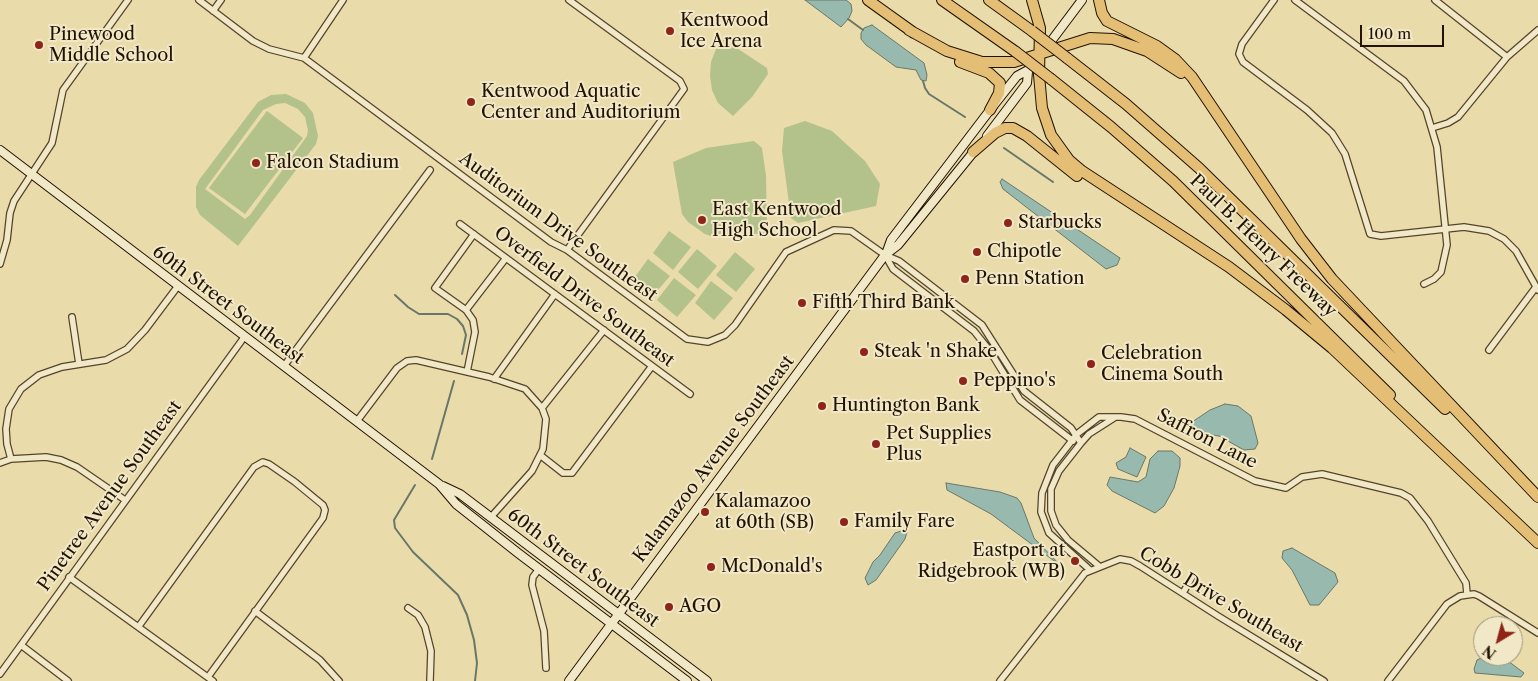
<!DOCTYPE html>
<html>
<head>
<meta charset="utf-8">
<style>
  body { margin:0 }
  #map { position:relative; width:1538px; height:681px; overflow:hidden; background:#e9dbaa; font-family:"Libre Caslon Text",serif }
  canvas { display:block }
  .north { position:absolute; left:1473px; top:616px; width:50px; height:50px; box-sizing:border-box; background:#f1e8c8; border:1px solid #9e9278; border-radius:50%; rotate:217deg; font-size:14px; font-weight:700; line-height:20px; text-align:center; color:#221200 }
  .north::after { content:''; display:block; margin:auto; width:18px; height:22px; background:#8f2418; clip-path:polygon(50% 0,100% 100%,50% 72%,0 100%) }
  .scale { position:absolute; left:1360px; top:25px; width:84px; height:22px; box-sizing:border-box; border:2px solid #221200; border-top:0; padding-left:6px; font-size:15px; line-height:18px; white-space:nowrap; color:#221200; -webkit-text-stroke:4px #f1e8c8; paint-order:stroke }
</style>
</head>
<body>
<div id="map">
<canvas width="1538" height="681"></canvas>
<div class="north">N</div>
<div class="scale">100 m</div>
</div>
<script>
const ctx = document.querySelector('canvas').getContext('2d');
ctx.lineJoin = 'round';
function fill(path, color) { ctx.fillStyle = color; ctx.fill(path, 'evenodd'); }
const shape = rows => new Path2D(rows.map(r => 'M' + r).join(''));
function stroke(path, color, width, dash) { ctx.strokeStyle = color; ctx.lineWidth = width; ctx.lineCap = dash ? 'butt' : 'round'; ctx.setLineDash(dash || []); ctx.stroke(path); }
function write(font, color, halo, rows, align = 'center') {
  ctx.font = font + ' "Libre Caslon Text",serif'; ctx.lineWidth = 4; ctx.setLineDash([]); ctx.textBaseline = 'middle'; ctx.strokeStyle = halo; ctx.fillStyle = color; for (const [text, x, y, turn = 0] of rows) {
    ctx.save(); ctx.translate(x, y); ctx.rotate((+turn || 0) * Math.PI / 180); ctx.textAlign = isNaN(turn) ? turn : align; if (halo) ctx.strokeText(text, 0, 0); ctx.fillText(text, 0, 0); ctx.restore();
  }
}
const green = shape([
  [723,39,767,68,768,74,752,97,733,116,718,103,712,90,710,76,711,62,716,49],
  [286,94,305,103,313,113,318,136,316,144,238,246,200,215,196,207,196,187,199,180,258,102,271,95],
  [285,103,298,109,305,117,308,130,307,136,250,215,245,219,205,189,263,110,276,104],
  [267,111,303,138,245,214,209,188],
  [805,121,832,131,865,161,880,184,876,206,798,223,791,218,782,151,784,128],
  [754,141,762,148,766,176,767,233,713,237,705,234,688,222,682,214,673,162,706,148],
  [669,231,691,247,673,270,653,253],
  [697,249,717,266,698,289,678,272],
  [735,252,755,269,736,292,716,275],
  [648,259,670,276,651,298,632,281],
  [674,278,696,295,677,317,657,300],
  [711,281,733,298,714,320,695,303]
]);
const water = shape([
  [805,0,846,0,851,4,852,11,849,18,841,27,805,0],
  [872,25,924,63,927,75,926,81,921,80,916,70,896,67,866,45,861,39,861,33,864,28,872,25],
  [1002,179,1120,258,1117,265,1106,269,1003,189,1000,182,1002,179],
  [1225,404,1238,406,1251,416,1258,443,1255,449,1244,450,1219,436,1199,433,1193,429,1192,422,1210,410,1225,404],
  [1130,448,1146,457,1137,477,1118,469,1116,463,1126,457,1130,448],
  [1158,451,1172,451,1180,458,1180,466,1174,488,1164,506,1155,513,1112,491,1107,485,1110,477,1138,482,1146,477,1150,459,1158,451],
  [946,483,1000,492,1017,498,1021,503,1034,538,1061,566,991,514,947,490,946,483],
  [901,531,907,532,905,539,876,580,868,585,865,578,873,562,880,555,895,533,901,531],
  [1292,548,1335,573,1338,582,1319,605,1310,605,1292,570,1282,558,1283,551,1292,548],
  [1485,656,1504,658,1524,673,1521,677,1475,673,1474,669,1477,660,1485,656]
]);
const stream = shape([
  [848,19,863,30],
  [923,81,925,88,929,94,965,117],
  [1004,148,1053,182],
  [395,295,408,307,419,314,448,314,457,319,463,326,466,335,462,354],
  [432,459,454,381],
  [415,485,394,520,395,528,413,552,458,595,467,615,474,640,477,663,475,681]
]);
const minor = shape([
  [199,0,253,41,269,49,304,58,551,242,567,250,687,339,708,342,725,335,735,325,786,252,834,230,851,231,885,255,899,261,982,325,1024,391,1071,428,1081,443],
  [1274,0,1242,44,1239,54,1243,62,1307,110,1332,133,1345,154,1370,234,1381,236,1464,227,1489,231,1504,239,1516,251,1538,290],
  [1295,0,1404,81,1426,110,1437,147,1447,245,1441,272,1434,279,1424,284],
  [1435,0,1507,57],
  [213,11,221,0],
  [304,58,343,0],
  [1432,128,1448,123,1458,117,1507,57,1538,30],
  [460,224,690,394],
  [567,250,684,89,680,81,569,0],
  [885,255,893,269,974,331,990,351,1020,400,1073,441],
  [0,264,7,240,10,213,14,201,52,143,63,90,128,0],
  [466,310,506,258],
  [72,317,79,364],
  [1489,350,1536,287],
  [284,366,430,170],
  [467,372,475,332,473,320,466,310,435,288,474,234],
  [494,379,555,294],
  [542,408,604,330],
  [357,421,397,368,407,361,416,360,489,377,525,389,542,408,546,419,543,449,532,471,491,517],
  [540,455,563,473,572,473,652,366],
  [11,459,7,444,6,429,9,409,21,389,39,375,62,367,106,360,127,349,145,330,178,286],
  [0,463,11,459,46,457,61,460,77,467,125,500],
  [1099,566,1068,540,1056,525,1051,511,1051,489,1059,471,1081,443,1089,434,1114,418],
  [539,569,533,577,532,585,544,631,546,668],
  [1090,570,1049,533,1041,512,1042,493,1053,465,1077,434,1099,417,1121,417,1135,419,1255,481,1286,488,1302,477,1322,474,1401,493,1410,498,1428,521,1466,583,1467,594],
  [69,577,213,681],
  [1183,593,1192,577],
  [408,608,418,615,425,627,431,651,430,681],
  [255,611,320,660,339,681],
  [139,626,254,467,263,462,269,464,295,482,323,505,325,510,323,518,208,677],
  [21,645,68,681],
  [0,674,245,336],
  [1000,681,1085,573,1120,559,1131,561,1140,566,1218,616,1324,681],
  [1388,681,1447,604,1460,596,1474,594,1479,596,1538,633]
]);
const secondary = shape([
  [1046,48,1082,0],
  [987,136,1027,83,1028,72],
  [0,150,439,484,456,504,518,553,687,681],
  [886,254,891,240,990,110,1017,76,1030,69],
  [443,486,460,494,707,681],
  [569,681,885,255,898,245,976,149]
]);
const motorway = shape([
  [868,0,914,33],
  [942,0,1016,52],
  [989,0,1032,31],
  [1032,0,1040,28,1039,75,1042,108,1051,135,1069,160,1082,171,1229,267,1286,310,1332,348,1538,543],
  [1099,0,1102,13,1107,21,1157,46,1175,59,1192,77,1301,239,1332,279,1538,497],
  [909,30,947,51,982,62,1014,62,1090,38,1113,39,1147,51,1181,73],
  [1067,58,1126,104,1199,168,1445,409],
  [960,62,989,73,1000,83,999,93,990,110],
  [1051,79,1111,127,1173,181,1390,395],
  [973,152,995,133,1005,128,1013,128,1027,136,1077,176]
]);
const motorwayBridge = shape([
  [1032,31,1067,58],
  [1016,52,1051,79]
]);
const markers = [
  [670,31,5,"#8f2418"],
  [39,45,5,"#8f2418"],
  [471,102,5,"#8f2418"],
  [256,163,5,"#8f2418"],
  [702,220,5,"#8f2418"],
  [1008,223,5,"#8f2418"],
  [977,252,5,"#8f2418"],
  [965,279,5,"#8f2418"],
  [802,303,5,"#8f2418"],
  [864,352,5,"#8f2418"],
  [1091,364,5,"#8f2418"],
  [963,381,5,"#8f2418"],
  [822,406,5,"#8f2418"],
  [876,444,5,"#8f2418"],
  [705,512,5,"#8f2418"],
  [844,522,5,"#8f2418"],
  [1075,561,5,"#8f2418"],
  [711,567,5,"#8f2418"],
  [669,607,5,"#8f2418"]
];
const poiNames = [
  ["Kentwood",680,21],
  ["Ice Arena",680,42],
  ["Pinewood",49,35],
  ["Middle School",49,56],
  ["Kentwood Aquatic",481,92],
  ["Center and Auditorium",481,113],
  ["Falcon Stadium",266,163],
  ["East Kentwood",712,210],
  ["High School",712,231],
  ["Starbucks",1018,223],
  ["Chipotle",987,252],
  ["Penn Station",975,279],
  ["Fifth Third Bank",812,303],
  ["Steak 'n Shake",874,352],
  ["Celebration",1101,354],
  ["Cinema South",1101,375],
  ["Peppino's",973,381],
  ["Huntington Bank",832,406],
  ["Pet Supplies",886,434],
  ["Plus",886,455],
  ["Kalamazoo",715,502],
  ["at 60th (SB)",715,523],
  ["Family Fare",854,522],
  ["Eastport at",1065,551,"right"],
  ["Ridgebrook (WB)",1065,572,"right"],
  ["McDonald's",721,567],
  ["AGO",679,607]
];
const streetNames = [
  ["Auditorium Drive Southeast",558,227,36],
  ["Paul B. Henry Freeway",1263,246,44],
  ["Overfield Drive Southeast",584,297,37],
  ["60th Street Southeast",228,305,37],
  ["Saffron Lane",1207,439,27],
  ["Kalamazoo Avenue Southeast",714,459,-53],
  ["Pinetree Avenue Southeast",110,496,-54],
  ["60th Street Southeast",583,568,37],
  ["Cobb Drive Southeast",1221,600,31]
];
fill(green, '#b3c18b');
fill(water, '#98baae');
stroke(water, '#697768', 1);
stroke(stream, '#697768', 2);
stroke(minor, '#54442a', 8);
stroke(secondary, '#221200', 10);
stroke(motorway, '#221200', 12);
stroke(minor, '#f1e8c8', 5.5);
stroke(secondary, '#f1e8c8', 8);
stroke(motorway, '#e4be75', 10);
stroke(motorwayBridge, '#221200', 12, []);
stroke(motorwayBridge, '#e4be75', 10);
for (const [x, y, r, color] of markers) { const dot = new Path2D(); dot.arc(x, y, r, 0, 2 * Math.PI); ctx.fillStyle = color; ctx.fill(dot); stroke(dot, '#f1e8c8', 2); }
write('18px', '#221200', '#f1e8c8', poiNames, 'left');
write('18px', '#221200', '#f1e8c8', streetNames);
</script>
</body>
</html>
